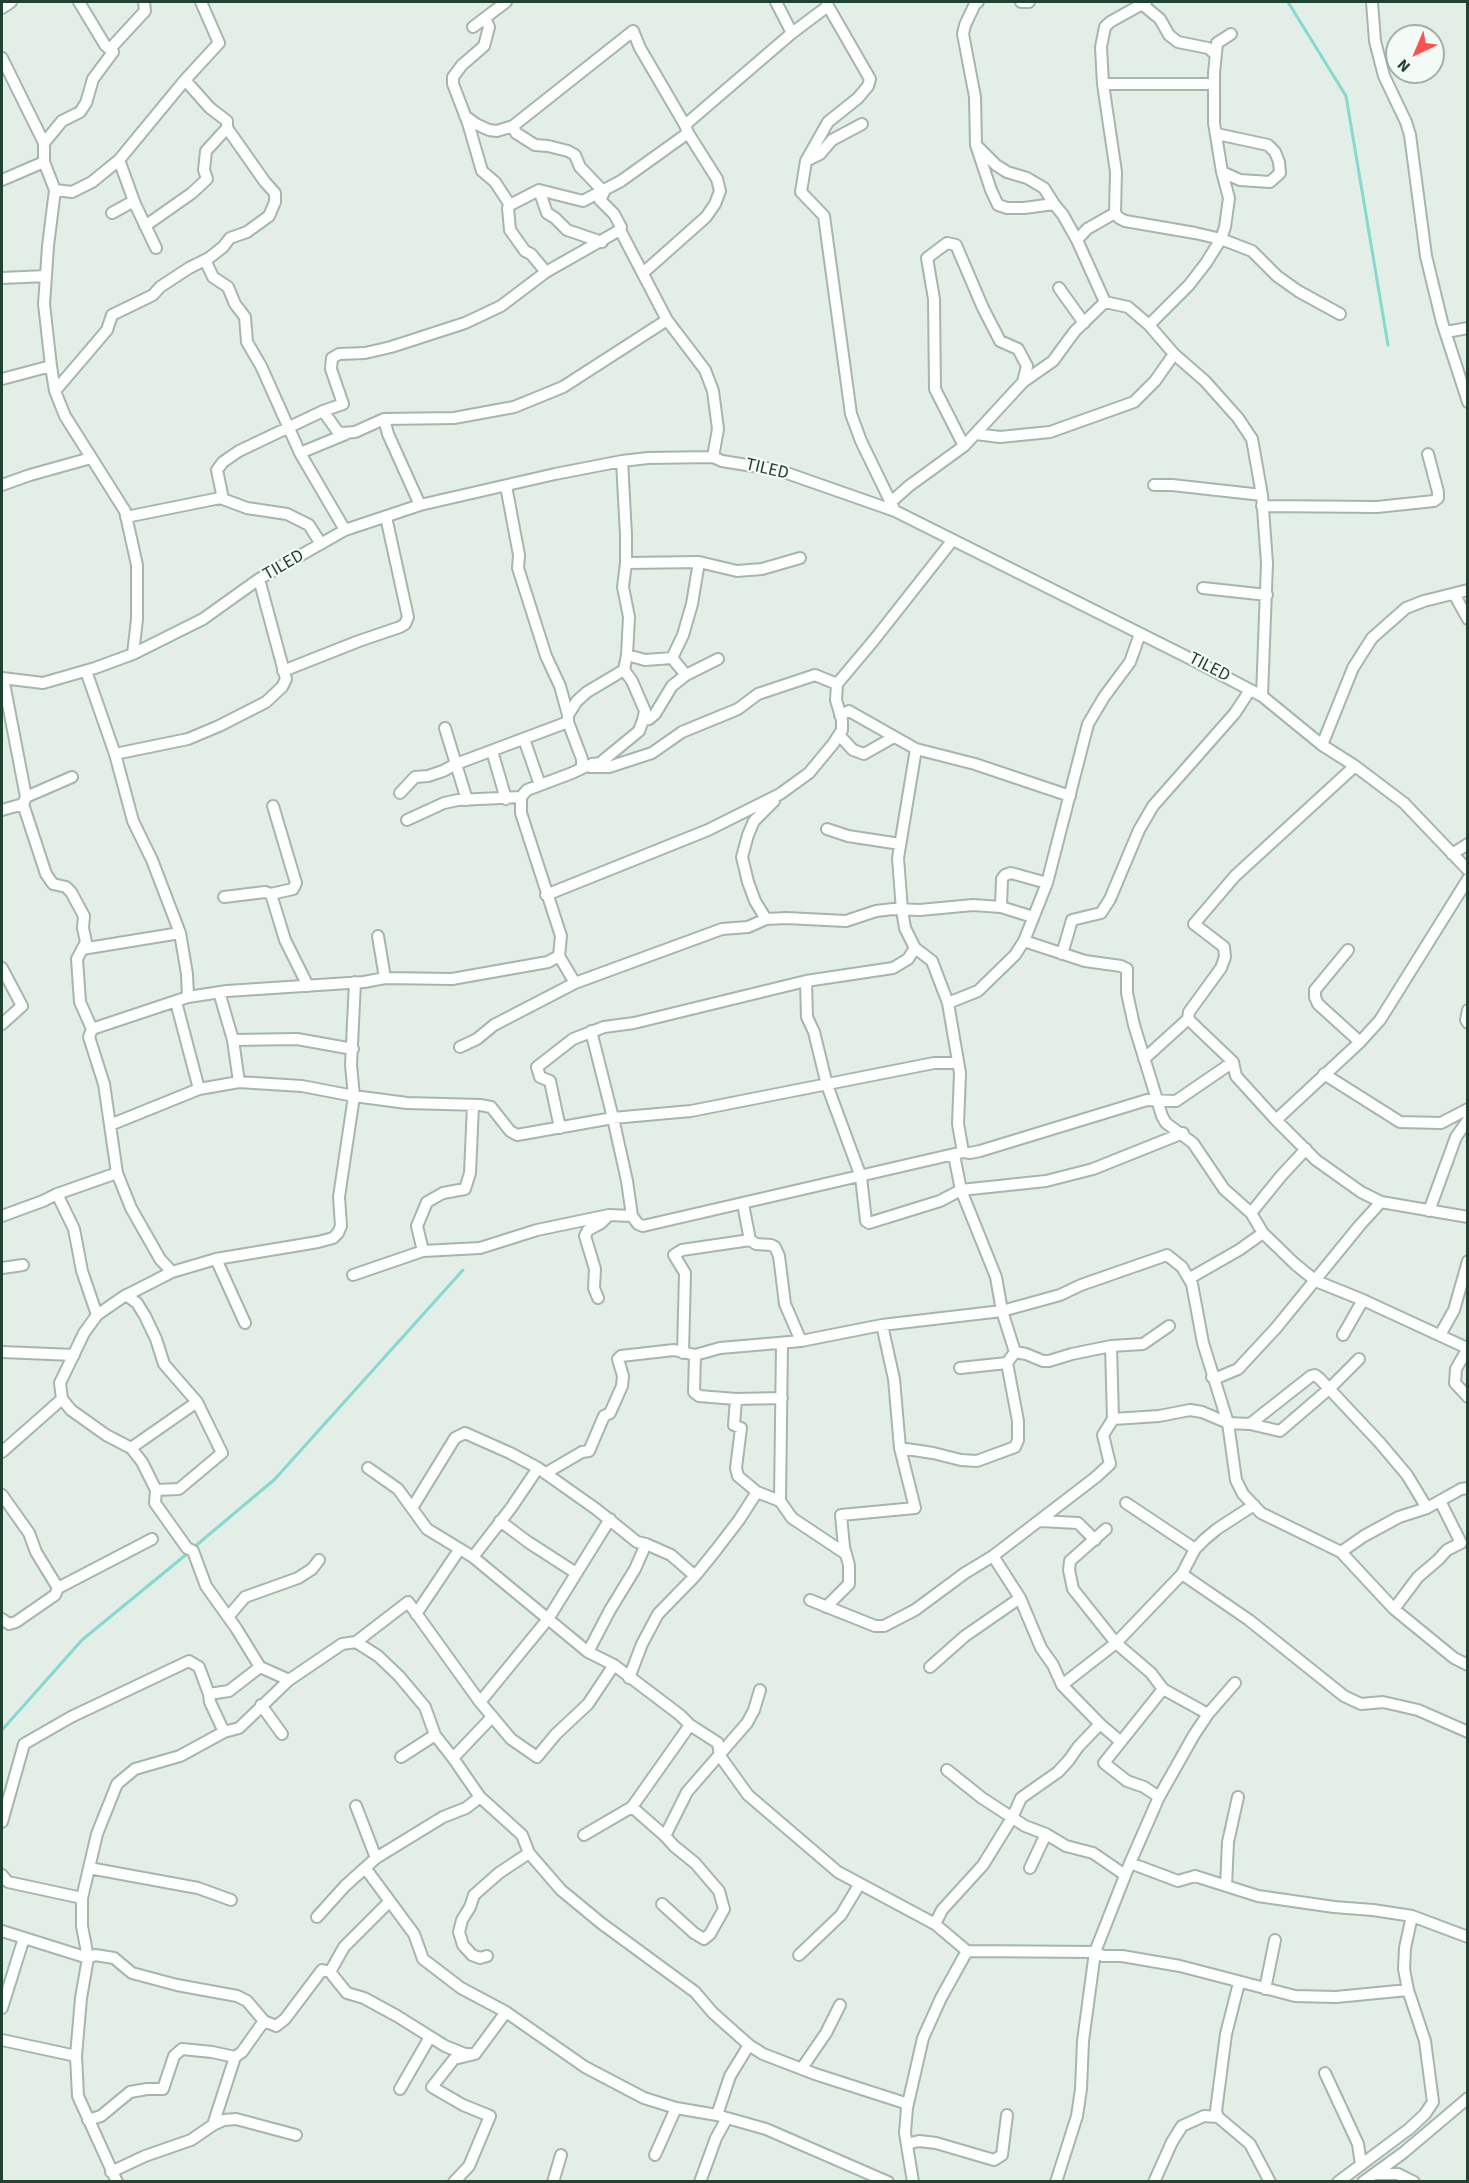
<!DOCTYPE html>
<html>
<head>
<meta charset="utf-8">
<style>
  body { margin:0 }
  #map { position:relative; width:1469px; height:2183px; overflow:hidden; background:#e3eee6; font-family:"Source Sans 3",sans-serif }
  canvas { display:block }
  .frame { position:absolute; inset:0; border:3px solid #204231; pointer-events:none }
  .north { position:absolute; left:1385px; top:24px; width:60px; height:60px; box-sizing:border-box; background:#f4faf5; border:2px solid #9fb0a7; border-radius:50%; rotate:224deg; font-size:16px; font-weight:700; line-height:24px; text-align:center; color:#204231 }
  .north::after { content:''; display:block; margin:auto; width:21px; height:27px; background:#ff5250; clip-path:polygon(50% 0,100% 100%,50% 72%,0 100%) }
</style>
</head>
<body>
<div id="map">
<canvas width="1469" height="2183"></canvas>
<div class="frame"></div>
<div class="north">N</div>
</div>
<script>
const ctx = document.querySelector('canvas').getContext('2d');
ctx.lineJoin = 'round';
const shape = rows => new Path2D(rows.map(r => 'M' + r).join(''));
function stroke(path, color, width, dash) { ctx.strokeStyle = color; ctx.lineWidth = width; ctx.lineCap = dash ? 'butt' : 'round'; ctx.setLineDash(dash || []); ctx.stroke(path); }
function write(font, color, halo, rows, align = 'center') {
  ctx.font = font + ' "Source Sans 3",sans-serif'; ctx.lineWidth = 4.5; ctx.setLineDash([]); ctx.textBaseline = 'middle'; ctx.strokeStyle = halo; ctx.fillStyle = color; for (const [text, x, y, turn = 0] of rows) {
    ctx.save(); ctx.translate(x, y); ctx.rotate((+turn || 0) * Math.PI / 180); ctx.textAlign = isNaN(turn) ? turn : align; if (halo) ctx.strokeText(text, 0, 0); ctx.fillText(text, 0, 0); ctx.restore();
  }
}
const stream = shape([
  [1288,2,1346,96,1388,345],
  [193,1548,275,1479,463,1270],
  [2,1730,82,1640,188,1553]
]);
const minor = shape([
  [79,2,105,45,113,52],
  [776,2,792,33],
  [827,2,828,6,870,79,868,86,858,98,828,122,806,161,801,192,824,216,851,414,861,441,895,511],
  [978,2,975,4,965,25,963,34,975,97,976,145,991,190,998,205,1007,208,1024,208,1054,204],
  [1021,2,1029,2],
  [1146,2,1110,22,1105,27,1101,47,1103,84,1116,172,1115,213,1119,218,1125,221,1195,233,1221,239,1252,251,1277,276,1298,291,1340,314],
  [1372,2,1375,41,1384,76,1406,122,1410,135,1426,256,1442,322,1468,402],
  [1143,5,1160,19,1169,35,1178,42,1208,48,1214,53],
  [2,8,11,2],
  [485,18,489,27,484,46,462,65,453,77,453,84,468,123,482,171,495,182,510,205],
  [473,27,506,2],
  [2,58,44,143,44,162,55,190,48,246,44,304,51,366,55,391,65,416,125,511,137,565,137,619,133,654],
  [1103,84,1214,84],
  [465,116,476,124,489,130,497,131,513,126,633,31,640,48,685,125,688,133,717,179,720,191,715,204,706,217,643,273],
  [685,125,792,33,828,6],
  [513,126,516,133,535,145,548,146,568,151,575,155,580,167,604,192,600,200,614,214,621,227,620,230],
  [1217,134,1268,145,1275,152,1279,162,1280,173,1270,182,1240,180,1222,172],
  [44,143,62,121,80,112,86,103,93,79,113,52,110,49,145,11,144,2],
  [976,145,996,165,1007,172,1027,178,1044,188,1054,204,1063,215,1077,240,1105,302,1128,307,1149,325,1174,354,1205,381,1238,418,1252,439,1262,495,1267,563,1262,696],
  [119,160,135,204,156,248],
  [806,161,820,154,832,140,862,124],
  [2,180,44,162],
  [55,190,72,192,92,182,119,160,185,80,219,43,201,2],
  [539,190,583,201,621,181,688,133],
  [539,190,510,205,508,208,510,230,525,251,531,254,546,272],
  [539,190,547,213,555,218,567,230,602,242],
  [112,213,134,201],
  [145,226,192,193,207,179,204,170,206,151,227,128,227,121,210,108,185,80],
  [1077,240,1087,229,1115,213],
  [205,260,213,277,228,287,235,304,245,317,247,342,261,366,300,453,345,530],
  [2,278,46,276],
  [1059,288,1084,323],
  [1149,325,1189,285,1206,263,1221,239,1225,227,1229,198,1222,172,1214,123,1214,73,1217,43,1231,34],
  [1446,332,1468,328],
  [2,379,51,366],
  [55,391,107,330,112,315,153,295,160,287,189,268,209,258,223,247,230,238,247,232,269,216,275,202,275,193,265,182,227,128],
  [323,411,338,432,343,433,355,432,384,419,454,418,514,407,563,387,667,320],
  [384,419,388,434,420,505],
  [976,434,1000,437,1050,432,1134,402,1155,381,1174,354],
  [964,446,935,389,934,299,927,258,947,243,956,245,983,308,1000,341,1018,349,1027,366,1023,382],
  [300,453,346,434],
  [622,461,626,535,626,563,623,587,629,617,627,655,624,670,632,681,645,711,643,720],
  [2,485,30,475,91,458],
  [1154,485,1172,485,1262,495],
  [506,486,519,555,518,568,546,656,560,686,568,715,568,722,582,759,582,768],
  [220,498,222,494,217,470,223,462,239,451,323,411,343,404,331,369,332,358,339,354,365,353,391,347,465,323,501,306,546,272,620,230,667,320,705,370,713,391,718,429,713,457],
  [890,503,909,486,964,446,1023,382,1053,361,1075,331,1105,302],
  [1262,506,1377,507,1434,501,1438,498,1438,492,1428,454],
  [126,517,220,498,247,508,287,514,309,525,321,544],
  [626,563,699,562,737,571,762,569,800,558],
  [1203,588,1267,595],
  [1454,594,1468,619],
  [627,655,645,660,672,658,686,675],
  [672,658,683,635,692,604,699,562],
  [86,671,115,754,133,821,152,860,180,933,187,974,188,997],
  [283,671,359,641,400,627,405,624,408,617,386,517],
  [2,678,43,683,95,668,133,654,203,619,259,579,345,530,420,505,555,474,622,461,648,458,713,457,722,461,778,470,895,511,1195,661,1262,696,1322,745,1355,766,1404,803,1468,870],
  [3,678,26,797,23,804,46,874,53,884,66,887,71,892,84,916,83,928,86,942,77,959,80,1002,92,1029,89,1037,104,1084,117,1173,131,1208,160,1259,172,1272],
  [568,715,577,701,587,692,624,670],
  [840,715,849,711,916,749,975,764,1070,796],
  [445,728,467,800],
  [839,735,853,750,864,754,894,737],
  [524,739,540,785],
  [1322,745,1353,668,1372,638,1406,608,1424,601,1468,590],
  [916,749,898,858,902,910,905,928,915,948,932,961,948,1003,960,1073,958,1124,963,1152],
  [492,751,506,799],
  [115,754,188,739,219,726,266,702,282,687,286,679,259,579],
  [592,764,600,763,639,731,643,720,649,719,655,714,672,686,686,675,718,659],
  [400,793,415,777,428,776,443,771,456,764,568,722],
  [26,797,72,777],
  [2,810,23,804],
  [407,820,444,803,458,800,521,797],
  [827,829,848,836,900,844],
  [1452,854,1468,844],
  [271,894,285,940,308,986],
  [546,895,708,830,780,794,809,773,833,744,842,730,842,720,836,700,837,684,874,640,952,541],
  [224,897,265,892,271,894,293,889,296,883,273,806],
  [1001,907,1002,879,1005,875,1011,873,1047,883],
  [766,919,755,901,748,882,742,857,748,835,754,821,774,801],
  [378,936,385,978],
  [1024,941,1085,961,1121,966,1127,969,1127,993,1134,1025,1162,1116,1166,1123,1193,1143,1224,1189,1251,1213,1263,1233,1295,1264,1316,1281,1363,1300,1467,1348],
  [82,949,180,933],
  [1348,950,1315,990,1315,997,1318,1004,1360,1042],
  [1062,954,1072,920,1101,913,1110,899,1139,830,1153,806,1235,713,1250,690],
  [2,968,22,1006,2,1024],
  [806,981,807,1017,814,1032,827,1085,861,1177,866,1221,869,1223,940,1201,961,1190,1046,1181,1093,1169,1183,1133],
  [575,983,559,956,561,936,521,813,521,797,527,790,572,773,589,765,590,767,609,767,652,753,682,732,738,709,758,694,815,675,837,684],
  [219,992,233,1040,239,1082],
  [176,1002,199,1089],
  [948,1003,978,991,1015,955,1024,941,1047,883,1088,724,1104,697,1130,662,1140,634],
  [1468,1010,1466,1020,1468,1023],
  [1188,1019,1233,1062,1236,1076,1276,1120,1316,1160,1361,1192,1381,1202,1468,1217],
  [92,1029,188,997,227,991,364,982,385,978,452,979,548,962,559,956],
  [591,1031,613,1118,627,1181,632,1216,638,1224,643,1226,963,1152,970,1153,980,1151,1147,1100,1176,1101,1233,1062],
  [233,1040,297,1039,353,1049],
  [460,1047,477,1039,494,1025,575,983,722,929,748,927,766,919,786,918,846,921,876,911,893,909,920,910,973,905,1001,907,1033,917],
  [1144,1059,1188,1019,1189,1012,1221,968,1225,957,1224,947,1194,924,1235,876,1355,766],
  [1324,1074,1400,1122,1441,1123,1468,1109],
  [1276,1120,1360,1042,1380,1020,1468,879],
  [110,1125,199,1089,239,1082,254,1083,302,1086,354,1096,407,1103,480,1105,491,1107,510,1131,517,1135,613,1118,691,1111,934,1063,958,1063],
  [560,1128,550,1081,540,1077,537,1067,573,1039,604,1027,634,1023,806,981,893,968,908,959,915,948],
  [954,1155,961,1190,996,1277,1002,1311,1015,1352],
  [57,1194,74,1229,82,1271,97,1315],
  [743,1204,750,1240],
  [1429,1211,1456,1137,1468,1120],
  [1251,1213,1281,1176,1306,1149],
  [2,1216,43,1201,57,1194,117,1173],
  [423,1251,417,1226,427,1202,443,1193,465,1189,470,1173,473,1105],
  [216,1259,245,1323],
  [2,1268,23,1265],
  [353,1275,423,1251,480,1248,537,1230,609,1215,632,1216],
  [1190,1278,1239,1250,1263,1233],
  [126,1295,137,1303,145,1316,156,1339,164,1364,197,1402,222,1453,179,1489,156,1490],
  [598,1298,594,1288,595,1269,585,1236,588,1230,601,1223,609,1215],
  [1343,1335,1363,1300],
  [1440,1335,1454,1310,1468,1261],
  [1468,1348,1456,1369,1455,1383,1468,1397],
  [2,1352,74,1355],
  [1015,1352,1026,1354,1043,1361,1049,1361,1072,1354,1111,1346,1143,1344,1169,1326],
  [683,1353,685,1273,674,1255,682,1250,750,1240,756,1244,771,1245,775,1247,779,1256,785,1304,801,1341],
  [695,1355,694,1392,699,1396,736,1399,782,1398],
  [960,1368,1007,1363],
  [1212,1377,1219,1377,1238,1369,1276,1328,1360,1225,1381,1202],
  [736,1399,734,1425,741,1428,736,1468,738,1476,757,1492,780,1501,792,1518,846,1554],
  [1113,1419,1159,1416,1190,1410,1202,1412,1228,1423,1250,1424,1280,1431,1329,1389,1359,1359],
  [1250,1424,1311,1376,1315,1375,1320,1379,1380,1443,1407,1475,1427,1508],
  [131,1448,197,1402],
  [900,1448,933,1453,961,1460,977,1461,1015,1447,1018,1440,1018,1421,1007,1363,1015,1352],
  [2,1452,62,1399],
  [368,1468,398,1489,427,1529,473,1557,588,1652,614,1665,680,1715,690,1725,718,1743,720,1756,748,1795,838,1872,935,1924,967,1951,1095,1952,1103,1956,1122,1956,1180,1966,1295,1996,1336,1997,1408,1990],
  [546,1473,582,1452,589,1451,604,1416,610,1413,622,1386,623,1376,618,1359,621,1356,674,1350,695,1355,720,1348,801,1341,882,1325,1002,1311,1060,1295,1081,1285,1167,1255,1182,1267,1192,1284,1203,1343,1228,1423,1236,1480,1243,1494,1261,1513,1341,1552,1394,1609,1454,1658,1468,1665],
  [2,1495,29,1533,36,1552,58,1588],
  [780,1501,782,1343],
  [1126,1503,1195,1549],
  [412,1508,455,1438,465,1433,510,1453,538,1468,596,1509,637,1542,646,1544,635,1569,610,1610,588,1652],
  [500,1521,528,1542,576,1573],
  [1040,1521,1078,1523,1095,1540],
  [1106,1529,1070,1561,1069,1570,1073,1589,1116,1643,1151,1673,1163,1689,1208,1714],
  [646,1544,671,1555,695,1576],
  [1341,1552,1364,1536,1399,1517,1427,1508,1461,1489,1468,1488],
  [993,1556,1020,1598,1041,1648,1053,1665,1062,1685,1100,1724,1121,1742],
  [473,1557,511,1508,538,1468],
  [1182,1574,1249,1620,1344,1696,1361,1704,1383,1702,1418,1710,1468,1732],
  [810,1600,875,1626,884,1626,915,1610,965,1573,993,1556,1096,1477,1110,1464,1103,1435,1113,1419,1111,1346],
  [826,1607,849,1584,849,1565,844,1547,841,1515,915,1508,900,1448,894,1379,882,1325],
  [1394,1609,1418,1577,1438,1560,1447,1550,1461,1543,1440,1501],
  [416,1614,459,1550],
  [228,1617,245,1597,298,1578,312,1569,319,1560],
  [2,1619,9,1624,16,1622,55,1595,58,1588,152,1539],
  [356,1642,408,1602,480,1702,511,1739,537,1757,556,1734,588,1704,614,1665],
  [930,1667,965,1636,1020,1598],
  [629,1678,642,1644,658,1614,695,1576,716,1550,739,1520,757,1492],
  [289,1680,260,1667,236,1628,206,1586,193,1551,187,1548,155,1503,156,1490,142,1462,131,1448,106,1435,71,1410,62,1399,60,1383,84,1333,97,1315,123,1297,172,1272,216,1259,318,1242,333,1238,338,1233,341,1226,339,1197,354,1096,351,1065,355,982],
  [1062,1685,1116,1643,1182,1574,1195,1549,1205,1539,1217,1529,1254,1505],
  [480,1702,548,1619,610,1519],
  [261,1705,282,1734],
  [224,1732,210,1702,209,1694,229,1691,260,1667],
  [401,1757,435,1735],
  [947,1770,982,1798,1025,1826,1046,1834,1066,1846,1093,1853,1125,1875],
  [480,1797,453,1758,492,1717],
  [1159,1797,1144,1787,1127,1781,1104,1763,1163,1689],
  [356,1806,376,1858],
  [632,1807,665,1836,674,1846,695,1863,719,1891,724,1909,710,1934,704,1939,694,1933,662,1904],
  [2,1822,24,1744,71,1717,189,1661,199,1667,209,1694],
  [584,1835,632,1807,690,1725],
  [665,1836,687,1792,747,1723,754,1710,760,1690],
  [1130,1863,1178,1881,1195,1876,1258,1896,1334,1907,1373,1910,1412,1916,1468,1937],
  [89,1868,198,1888,231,1900],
  [1030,1868,1046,1834],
  [366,1869,414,1934,423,1959,461,1988,506,2012,585,2067,644,2098,676,2108,717,2115],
  [2,1875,8,1882,82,1898],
  [1226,1886,1228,1842,1238,1797],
  [389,1902,344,1947,330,1972,347,1993,364,1998,397,2016,445,2046,465,2054,475,2054],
  [317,1917,345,1886,376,1858,443,1817,466,1808,480,1797,522,1835,529,1853,561,1890,601,1923,695,1992,713,2013,749,2045,763,2054,815,2074,905,2103,907,2108],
  [935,1924,942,1910,983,1865,1012,1818,1021,1798,1058,1772,1069,1760,1078,1747,1100,1724],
  [2,1931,88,1958,95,1955,114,1958,132,1973,177,1985,237,1996,247,2001,264,2021,276,2026,285,2019,322,1970,330,1972],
  [799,1955,841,1915,859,1885],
  [487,1956,480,1958,472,1955,463,1945,459,1932,462,1920,470,1907,474,1895,499,1873,529,1853],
  [1239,1983,1226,2034,1216,2111,1218,2117,1250,2144,1270,2182],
  [1265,1989,1275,1940],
  [2,2008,24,1938],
  [2,2040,76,2056],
  [802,2068,826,2033,840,2005],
  [1325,2073,1358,2144,1361,2165],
  [400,2089,430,2037],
  [724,2117,717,2115,730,2076,749,2045],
  [88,2120,101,2116,130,2092,147,2089,163,2089,174,2056,182,2049,212,2052,235,2057,242,2052,264,2021],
  [213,2125,224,2120,236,2119,296,2135],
  [907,2144,919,2141,936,2143,994,2160,1002,2155,1007,2115],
  [655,2155,676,2108],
  [111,2172,145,2156,191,2140,213,2125,235,2057],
  [1376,2174,1398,2174,1414,2182],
  [117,2182,78,2096,76,2056,81,1998,88,1958,82,1926,82,1898,97,1834,117,1784,135,1769,180,1756,224,1732,239,1728,289,1680,342,1644,356,1642,378,1656,399,1676,425,1707,435,1735,453,1758],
  [454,2182,469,2166,490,2116,463,2105,432,2087,454,2059,475,2054,506,2012],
  [553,2182,561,2155],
  [700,2182,716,2138,727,2118,766,2129,888,2182],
  [913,2182,905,2133,907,2108,923,2038,941,1998,967,1951],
  [1056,2182,1077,2116,1081,2089,1083,2041,1095,1952,1130,1863,1159,1797,1194,1735,1208,1714,1235,1683],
  [1154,2182,1172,2142,1182,2126,1204,2116,1218,2117],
  [1338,2182,1409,2129,1425,2114,1433,2102,1425,2041,1408,1990,1404,1969,1405,1948,1412,1916],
  [1363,2182,1403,2153,1468,2098]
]);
const streetNames = [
  ["TILED",767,470,13],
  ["TILED",284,566,-30],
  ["TILED",1209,668,27]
];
stroke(stream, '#85d9d2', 3);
stroke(minor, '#a5b7ac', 14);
stroke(minor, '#fff', 10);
write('18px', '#204231', '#f4faf5', streetNames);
</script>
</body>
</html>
